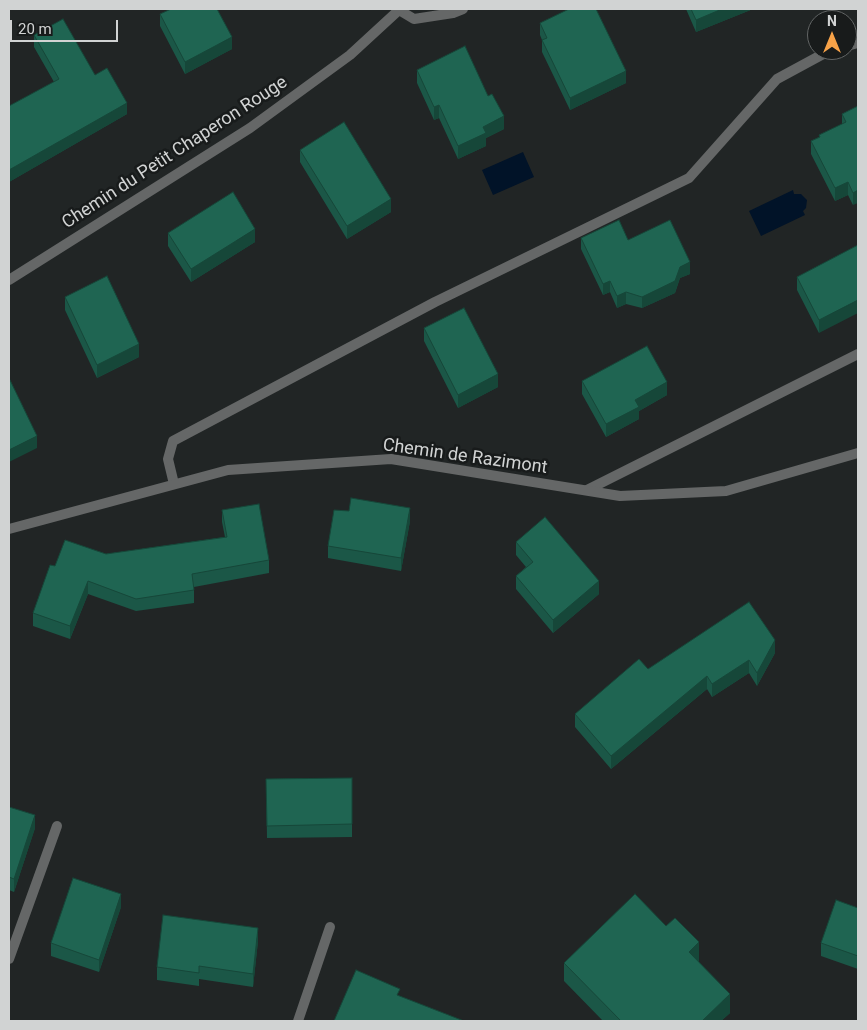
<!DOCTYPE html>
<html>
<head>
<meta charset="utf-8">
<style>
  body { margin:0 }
  #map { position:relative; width:867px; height:1030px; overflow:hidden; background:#212525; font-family:Roboto,sans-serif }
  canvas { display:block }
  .frame { position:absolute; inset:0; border:10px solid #d1d3d3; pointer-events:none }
  .north { position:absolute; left:807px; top:10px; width:50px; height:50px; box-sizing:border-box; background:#181b1b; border:1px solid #626565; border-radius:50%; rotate:0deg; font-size:14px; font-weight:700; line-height:20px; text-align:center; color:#d1d3d3 }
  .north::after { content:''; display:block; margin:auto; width:18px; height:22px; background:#f7a248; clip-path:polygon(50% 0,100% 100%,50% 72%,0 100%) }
  .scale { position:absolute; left:10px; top:20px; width:108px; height:22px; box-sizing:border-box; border:2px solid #d1d3d3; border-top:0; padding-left:6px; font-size:15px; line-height:18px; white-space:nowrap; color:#d1d3d3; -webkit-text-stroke:4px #181b1b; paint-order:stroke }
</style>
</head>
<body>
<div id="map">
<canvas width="867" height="1030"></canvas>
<div class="frame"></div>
<div class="north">N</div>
<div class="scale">20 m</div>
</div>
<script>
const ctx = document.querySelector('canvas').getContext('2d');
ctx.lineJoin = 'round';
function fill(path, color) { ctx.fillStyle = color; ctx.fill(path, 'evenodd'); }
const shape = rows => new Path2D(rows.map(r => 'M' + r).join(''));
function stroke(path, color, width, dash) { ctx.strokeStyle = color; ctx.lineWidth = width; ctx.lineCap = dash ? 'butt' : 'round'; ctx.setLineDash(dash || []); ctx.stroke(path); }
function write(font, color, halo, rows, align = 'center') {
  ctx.font = font + ' Roboto,sans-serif'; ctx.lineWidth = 5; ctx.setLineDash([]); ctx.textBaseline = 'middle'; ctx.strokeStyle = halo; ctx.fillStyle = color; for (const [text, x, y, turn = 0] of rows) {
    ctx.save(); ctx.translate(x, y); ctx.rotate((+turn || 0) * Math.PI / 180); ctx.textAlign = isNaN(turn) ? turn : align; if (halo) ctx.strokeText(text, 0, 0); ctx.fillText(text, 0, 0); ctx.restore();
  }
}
const water = shape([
  [523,152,534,177,493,195,482,170],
  [793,190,794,194,801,194,807,200,806,208,803,211,805,215,761,236,749,211]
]);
const service = shape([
  [847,46,858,43],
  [174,484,168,459,173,441,435,302,689,178,777,79,825,53,834,50],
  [587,490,858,354],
  [9,959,57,826],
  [298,1021,330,927]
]);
const minor = shape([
  [399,10,414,19,453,13,463,9],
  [9,529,228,470,391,459,620,496,726,491,858,453]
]);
const tertiary = shape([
  [9,280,250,128,350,55,400,9]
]);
const wall = shape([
  [686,9,753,9,696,32],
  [160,14,232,49,185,74,160,26],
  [540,23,626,83,570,110,542,52,542,40,540,35],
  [34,35,95,75,127,114,9,182,9,106,54,82,34,47],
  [417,70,504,129,486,138,486,146,458,159,439,118,434,120,417,83],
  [858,106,853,205,848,195,835,201,811,154,811,141,819,137,819,135,842,124,842,114],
  [300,150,391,212,347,239,300,162],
  [168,233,255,242,191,282,168,246],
  [581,238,628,240,690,274,680,278,675,293,642,308,626,304,617,308,610,292,603,295,581,249],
  [858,245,819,333,797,290,797,277],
  [65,297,139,357,97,378,65,310],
  [424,328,498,387,458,408,424,341],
  [582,381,667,395,639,411,639,419,606,437,582,394],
  [222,510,269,560,269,573,194,587,194,603,136,611,88,594,70,639,33,626,33,613,55,566,106,554,225,537,222,522],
  [410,521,401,571,328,558,328,546],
  [516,542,599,594,553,633,516,589,516,576,526,567,516,555],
  [775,653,757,686,749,673,712,697,707,689,611,769,575,727,575,714,648,669],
  [352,778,352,837,267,838,266,779],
  [9,807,35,828,14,892,9,890],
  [121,907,99,972,51,956,51,943],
  [858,908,858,969,821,956,821,943],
  [258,941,253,987,199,979,199,986,157,980,157,967],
  [699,961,698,962,730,1013,721,1021,603,1021,564,981,564,963]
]);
const shadedWall = shape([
  [722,9,753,9,696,32,696,20],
  [232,37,232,49,185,74,185,62],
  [626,71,626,83,570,110,570,98],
  [127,103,127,114,9,182,9,170],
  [439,105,439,118,434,120,434,107],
  [504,116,504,129,486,138,486,146,458,159,458,146,483,127],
  [848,182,848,195,835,201,835,188],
  [858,190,858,203,853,205,853,193],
  [391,199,391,212,347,239,347,226],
  [255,229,255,242,191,282,191,269],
  [690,262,690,274,680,278,675,293,642,308,642,297,680,267],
  [610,281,610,292,603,295,603,284],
  [626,292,626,304,617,308,617,296],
  [858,300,858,313,819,333,819,320],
  [139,344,139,357,97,378,97,365],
  [498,374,498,387,458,408,458,395],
  [667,382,667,395,639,411,639,419,606,437,606,424,635,400],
  [37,436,37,448,9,462,9,450],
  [410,508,410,521,401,571,401,558],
  [88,581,88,594,70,639,70,626],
  [599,581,599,594,553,633,553,620],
  [775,640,775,653,757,686,757,673],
  [749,660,749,673,712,697,712,684],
  [707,676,707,689,611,769,611,756],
  [35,815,35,828,14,892,14,879],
  [121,894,121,907,99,972,99,960],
  [258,928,258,941,253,987,253,974],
  [699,942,699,961,689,970,689,952],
  [730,994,730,1013,721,1021,702,1021]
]);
const building = shape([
  [171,9,217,9,232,37,185,62,160,14,171,9],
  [569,9,596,9,626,71,570,98,542,40,547,38,540,23,569,9],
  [691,9,722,9,696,20,691,9],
  [63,19,95,75,107,68,127,103,9,170,9,106,59,79,34,35,63,19],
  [465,46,488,96,492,94,504,116,483,127,486,133,458,146,439,105,434,107,417,70,465,46],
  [858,106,858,190,853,193,848,182,835,188,811,141,820,137,819,135,846,122,842,114,858,106],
  [344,122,391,199,347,226,300,150,344,122],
  [233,192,255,229,191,269,168,233,233,192],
  [619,220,628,240,670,220,690,262,680,267,675,281,642,297,626,292,617,296,610,281,603,284,581,238,619,220],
  [858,245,858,300,819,320,797,277,858,245],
  [107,276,139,344,97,365,65,297,107,276],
  [464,308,498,374,458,395,424,328,464,308],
  [647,346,667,382,635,400,639,407,606,424,582,381,647,346],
  [9,378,37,436,9,450,9,378],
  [351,498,410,508,401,558,328,546,334,510,349,511,351,498],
  [259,504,269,560,192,574,194,590,136,599,88,581,70,626,33,613,50,565,55,566,65,540,106,554,227,537,222,510,259,504],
  [545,517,599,581,553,620,516,576,533,562,516,542,545,517],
  [749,602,775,640,757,673,749,660,712,684,707,676,611,756,575,714,639,659,648,669,749,602],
  [352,778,352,824,267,826,266,779,352,778],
  [9,807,35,815,14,879,9,877,9,807],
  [73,878,121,894,99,960,51,943,73,878],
  [635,894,666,926,675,918,699,942,689,952,730,994,702,1021,621,1021,564,963,635,894],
  [836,900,858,908,858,956,821,943,836,900],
  [163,915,258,928,253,974,199,966,199,973,157,967,163,915],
  [356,970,400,989,397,995,464,1021,334,1021,356,970]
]);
const streetNames = [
  ["Chemin du Petit Chaperon Rouge",175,153,-33],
  ["Chemin de Razimont",465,457,8]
];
fill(water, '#011328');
stroke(service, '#656767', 10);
stroke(minor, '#656767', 10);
stroke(tertiary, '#656767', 10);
fill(wall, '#1b5747');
fill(shadedWall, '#164739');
fill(building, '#1f6552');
stroke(building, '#164739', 1);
write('18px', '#d1d3d3', '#181b1b', streetNames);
</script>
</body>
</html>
